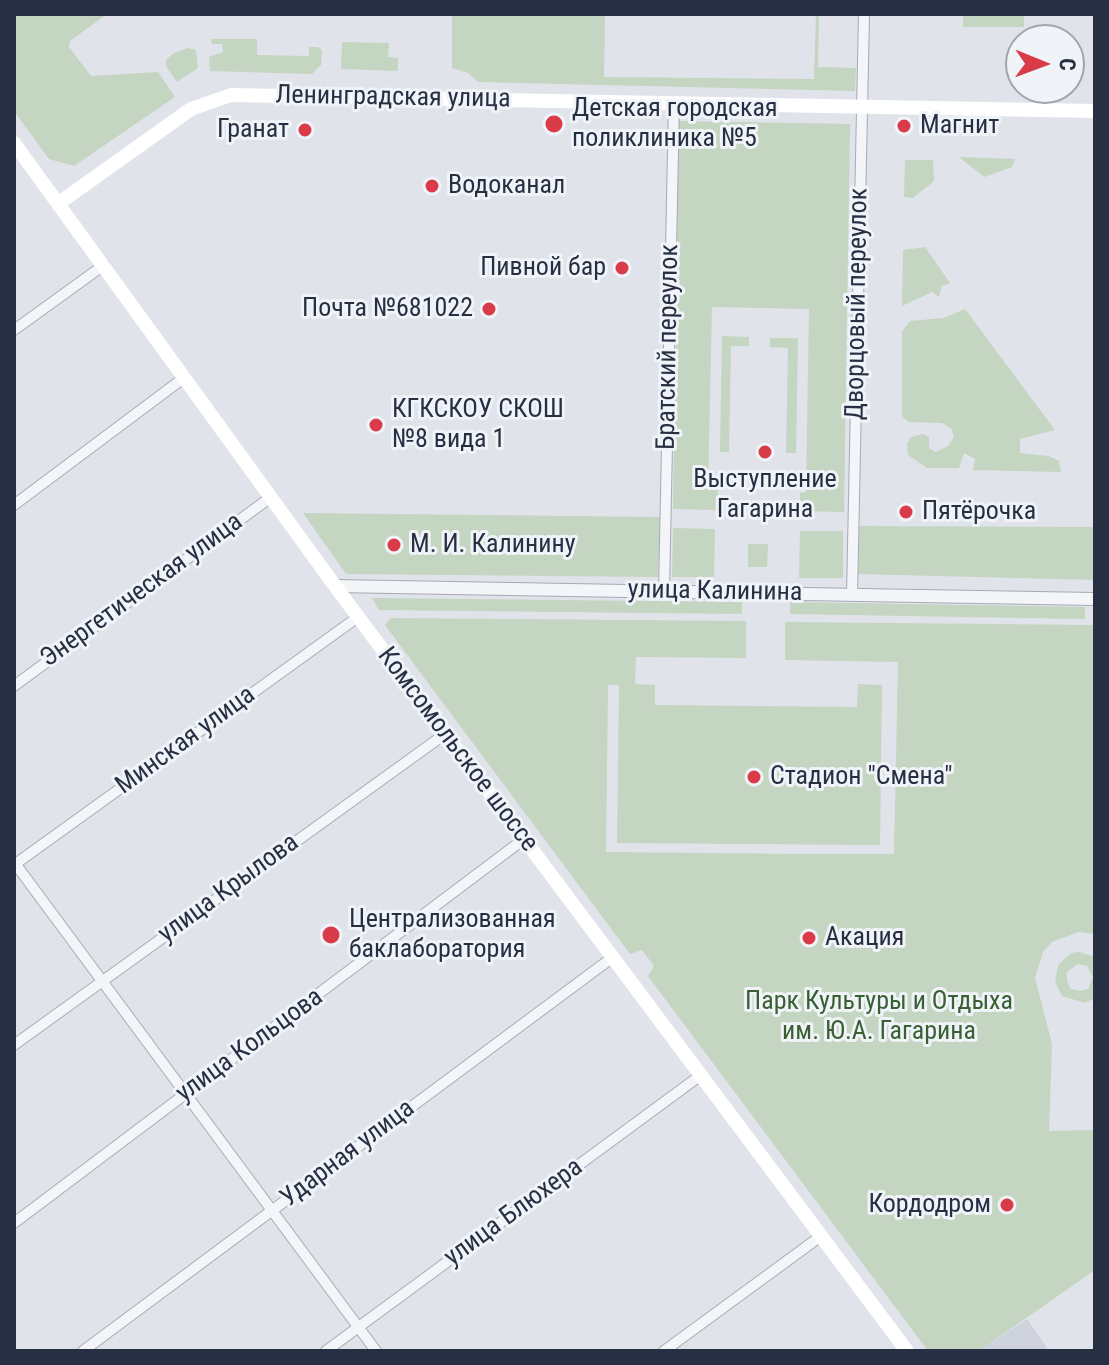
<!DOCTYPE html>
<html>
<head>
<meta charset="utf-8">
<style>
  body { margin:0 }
  #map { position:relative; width:1109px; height:1365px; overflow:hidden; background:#e0e3ea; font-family:"Roboto Condensed",sans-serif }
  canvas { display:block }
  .frame { position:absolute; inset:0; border:16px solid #273043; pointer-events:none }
  .north { position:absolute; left:1005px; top:24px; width:80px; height:80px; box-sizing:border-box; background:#f0f3f8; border:2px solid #a0a5b0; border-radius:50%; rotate:91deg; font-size:22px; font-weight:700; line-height:32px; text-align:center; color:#273043 }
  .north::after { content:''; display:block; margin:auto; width:28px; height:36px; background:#da3b48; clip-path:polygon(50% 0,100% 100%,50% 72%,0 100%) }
</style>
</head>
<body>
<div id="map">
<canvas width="1109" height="1365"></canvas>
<div class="frame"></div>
<div class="north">С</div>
</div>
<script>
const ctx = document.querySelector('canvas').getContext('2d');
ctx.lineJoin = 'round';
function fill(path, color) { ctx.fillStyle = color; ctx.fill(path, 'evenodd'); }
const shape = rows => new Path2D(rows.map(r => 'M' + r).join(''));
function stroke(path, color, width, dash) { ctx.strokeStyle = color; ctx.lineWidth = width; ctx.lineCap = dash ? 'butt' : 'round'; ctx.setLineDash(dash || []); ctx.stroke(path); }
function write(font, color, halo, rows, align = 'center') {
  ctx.font = font + ' "Roboto Condensed",sans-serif'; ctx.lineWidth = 6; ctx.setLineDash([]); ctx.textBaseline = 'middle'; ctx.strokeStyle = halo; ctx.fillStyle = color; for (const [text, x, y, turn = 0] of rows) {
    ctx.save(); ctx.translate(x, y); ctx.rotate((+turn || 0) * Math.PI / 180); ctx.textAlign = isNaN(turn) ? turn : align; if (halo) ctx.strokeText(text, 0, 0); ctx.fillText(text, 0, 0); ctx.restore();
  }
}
const built = shape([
  [1027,1319,1049,1351,979,1351]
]);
const green = shape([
  [14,14,107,14,70,41,69,47,91,76,158,72,175,97,74,166,49,159,14,111],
  [452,14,605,14,604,77,814,79,816,14,819,14,818,67,856,68,855,91,478,82,468,73,452,68],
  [963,14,1024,14,1024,27,963,27],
  [211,39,257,39,257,55,309,56,309,47,318,47,322,50,321,65,312,74,210,71,209,57,223,52,222,44,212,44],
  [342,42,389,43,388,57,398,58,398,71,341,69],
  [188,48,196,50,198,68,177,82,166,66,166,60,174,53],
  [679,121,850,124,844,512,800,511,800,493,806,492,809,309,712,307,708,488,718,489,717,510,673,509],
  [959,157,1015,159,1012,167,984,177],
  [905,160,933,160,934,181,913,198,904,197],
  [925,247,950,283,942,286,939,297,932,292,902,306,903,250],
  [965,309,1055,430,1020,439,1020,453,1049,456,1059,461,1061,472,973,470,975,459,964,453,959,468,927,468,908,455,907,444,911,437,923,434,929,437,929,448,936,452,948,446,954,437,951,428,942,423,909,422,902,416,902,332,910,321,944,318],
  [722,336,749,337,749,346,731,346,729,452,720,452],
  [770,338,798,338,796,453,786,453,788,348,770,347],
  [303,513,660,517,658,577,346,574],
  [859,526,1095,527,1095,580,858,574],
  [673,528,715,529,714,577,672,577],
  [800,531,843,531,843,578,799,578],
  [748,544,768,544,767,567,748,567],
  [372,598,742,602,742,614,379,610],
  [790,602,1085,607,1085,619,790,614],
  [391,618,746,621,746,658,636,657,635,684,655,685,655,705,857,707,858,684,882,685,880,845,617,843,619,685,608,685,606,852,804,854,894,854,898,662,785,660,785,622,1095,625,1095,934,1078,932,1052,942,1043,952,1035,978,1052,1044,1049,1131,1095,1130,1095,1270,979,1351,928,1351,648,976,654,966,642,950,630,954,385,625],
  [1079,952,1095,957,1095,998,1085,1003,1062,996,1055,982,1058,965,1071,953],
  [1078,964,1087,966,1093,977,1088,989,1080,991,1071,989,1067,981,1067,972]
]);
const minor = shape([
  [14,330,104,265],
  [14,505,185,377],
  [664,591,674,103],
  [852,595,864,14],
  [14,686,271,497],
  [14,862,376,1351],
  [14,865,358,617],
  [14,1045,445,734],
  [14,1223,524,839],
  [83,1351,613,957],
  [326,1351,701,1075],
  [664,1351,821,1236]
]);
const tertiary = shape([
  [335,586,1095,599]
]);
const secondary = shape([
  [14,143,335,586,907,1351],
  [59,203,191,109,231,95,1095,111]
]);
const markers = [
  [554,124,10,"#da3b48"],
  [904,126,8,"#da3b48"],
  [305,130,8,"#da3b48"],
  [432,186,8,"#da3b48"],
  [622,268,8,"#da3b48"],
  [489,309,8,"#da3b48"],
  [376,425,8,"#da3b48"],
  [765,452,8,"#da3b48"],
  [906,512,8,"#da3b48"],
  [394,545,8,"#da3b48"],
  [754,777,8,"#da3b48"],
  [331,935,10,"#da3b48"],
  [809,938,8,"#da3b48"],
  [1007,1205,8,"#da3b48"]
];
const streetNames = [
  ["Ленинградская улица",393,98,1],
  ["Дворцовый переулок",858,304,-89],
  ["Братский переулок",669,347,-89],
  ["Энергетическая улица",142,591,-36],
  ["улица Калинина",715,592,1],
  ["Минская улица",186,741,-36],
  ["Комсомольское шоссе",457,750,53],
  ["улица Крылова",229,889,-36],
  ["улица Кольцова",250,1046,-36],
  ["Ударная улица",348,1154,-37],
  ["улица Блюхера",514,1213,-36]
];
const poiNames = [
  ["Детская городская",572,109],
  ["поликлиника №5",572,139],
  ["Магнит",920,126],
  ["Гранат",289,130,"right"],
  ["Водоканал",448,186],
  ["Пивной бар",606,268,"right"],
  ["Почта №681022",473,309,"right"],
  ["КГКСКОУ СКОШ",392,410],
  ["№8 вида 1",392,440],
  ["Выступление",765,480,"center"],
  ["Гагарина",765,510,"center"],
  ["Пятёрочка",922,512],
  ["М. И. Калинину",410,545],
  ["Стадион \"Смена\"",770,777],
  ["Централизованная",349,920],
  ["баклаборатория",349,950],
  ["Акация",825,938],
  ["Кордодром",991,1205,"right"]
];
const parkNames = [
  ["Парк Культуры и Отдыха",879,1002],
  ["им. Ю.А. Гагарина",879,1032]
];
fill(built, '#ced2dd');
fill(green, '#c4d5c1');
stroke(minor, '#a5aab5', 12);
stroke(tertiary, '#a5aab5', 14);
stroke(minor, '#f3f5f8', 10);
stroke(tertiary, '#f3f5f8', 12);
stroke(secondary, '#fff', 14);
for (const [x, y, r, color] of markers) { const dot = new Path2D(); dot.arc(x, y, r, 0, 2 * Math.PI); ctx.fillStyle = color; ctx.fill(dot); stroke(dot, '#f0f3f8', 3); }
write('26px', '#273043', '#f0f3f8', streetNames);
write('26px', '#273043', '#f0f3f8', poiNames, 'left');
write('26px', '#396033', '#f0f3f8', parkNames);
</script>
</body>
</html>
